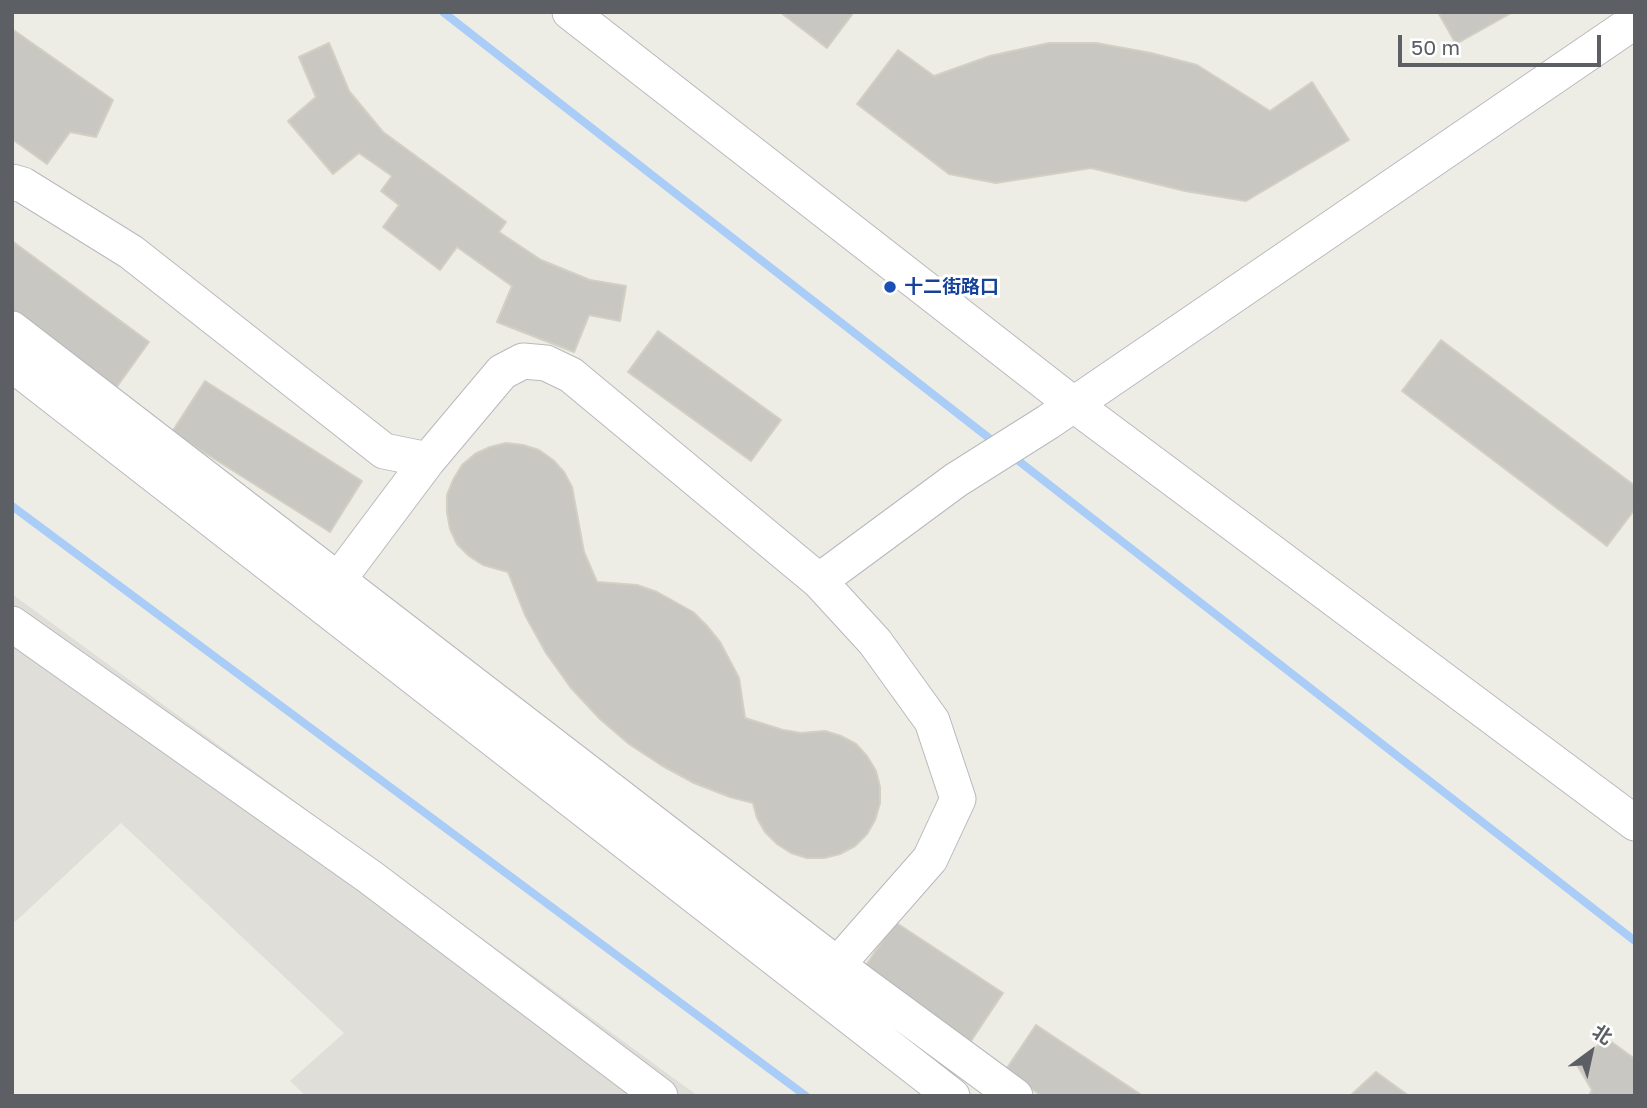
<!DOCTYPE html>
<html>
<head>
<meta charset="utf-8">
<style>
  body { margin:0 }
  #map { position:relative; width:1647px; height:1108px; overflow:hidden; background:#eeede5; font-family:"Golos Text","Noto Sans SC",sans-serif }
  canvas { display:block }
  .frame { position:absolute; inset:0; border:14px solid #5c5f64; pointer-events:none }
  .north { position:absolute; left:1556px; top:1017px; width:70px; height:70px; -webkit-text-stroke:5px #fff; paint-order:stroke; rotate:33deg; font-size:19px; font-weight:700; line-height:28px; text-align:center; color:#5c5f64 }
  .north::after { content:''; display:block; margin:auto; width:24px; height:32px; background:#5c5f64; clip-path:polygon(50% 0,100% 100%,50% 72%,0 100%) }
  .scale { position:absolute; left:1398px; top:35px; width:203px; height:32px; box-sizing:border-box; border:4px solid #5c5f64; border-top:0; padding-left:9px; font-size:21px; line-height:24px; white-space:nowrap; color:#5c5f64; -webkit-text-stroke:5px #fff; paint-order:stroke }
</style>
</head>
<body>
<div id="map">
<canvas width="1647" height="1108"></canvas>
<div class="frame"></div>
<div class="north">北</div>
<div class="scale">50 m</div>
</div>
<script>
const ctx = document.querySelector('canvas').getContext('2d');
ctx.lineJoin = 'round';
function fill(path, color) { ctx.fillStyle = color; ctx.fill(path, 'evenodd'); }
const shape = rows => new Path2D(rows.map(r => 'M' + r).join(''));
function stroke(path, color, width, dash) { ctx.strokeStyle = color; ctx.lineWidth = width; ctx.lineCap = dash ? 'butt' : 'round'; ctx.setLineDash(dash || []); ctx.stroke(path); }
function write(font, color, halo, rows, align = 'center') {
  ctx.font = font + ' "Golos Text","Noto Sans SC",sans-serif'; ctx.lineWidth = 6; ctx.setLineDash([]); ctx.textBaseline = 'middle'; ctx.strokeStyle = halo; ctx.fillStyle = color; for (const [text, x, y, turn = 0] of rows) {
    ctx.save(); ctx.translate(x, y); ctx.rotate((+turn || 0) * Math.PI / 180); ctx.textAlign = isNaN(turn) ? turn : align; if (halo) ctx.strokeText(text, 0, 0); ctx.fillText(text, 0, 0); ctx.restore();
  }
}
const industrial = shape([
  [12,594,698,1096,306,1096,290,1081,344,1033,121,823,15,922,12,920]
]);
const stream = shape([
  [443,12,998,445],
  [1011,455,1635,941],
  [12,506,806,1096]
]);
const building = shape([
  [780,12,854,12,827,48,780,12],
  [1438,12,1513,12,1456,44,1438,12],
  [12,29,113,100,96,137,70,132,47,164,12,139,12,29],
  [329,43,349,91,383,132,506,222,499,232,541,260,590,280,626,286,620,321,589,315,574,352,497,322,512,286,457,247,440,270,383,227,399,205,381,191,392,176,359,153,333,174,288,121,316,97,299,57,329,43],
  [1049,43,1096,43,1151,53,1197,65,1270,111,1312,82,1349,140,1246,201,1185,191,1091,168,996,183,949,174,857,104,898,50,934,76,990,56,1049,43],
  [12,241,149,342,116,388,12,311,12,241],
  [658,331,781,420,751,461,628,372,658,331],
  [1441,340,1635,486,1635,509,1607,546,1402,391,1441,340],
  [205,381,362,481,330,532,172,432,205,381],
  [506,443,523,445,539,450,553,460,564,472,572,487,584,552,597,582,637,585,657,592,693,612,707,626,720,642,739,678,745,718,783,730,801,733,825,731,841,736,856,744,867,756,876,771,880,787,880,803,875,820,867,834,855,846,840,854,824,858,807,858,791,853,777,844,765,832,757,818,753,803,730,797,694,783,661,765,629,744,600,719,571,688,546,653,525,615,508,572,483,565,469,556,457,544,450,529,447,512,447,495,453,480,462,465,475,454,490,447,506,443],
  [895,922,1003,993,967,1047,859,976,895,922],
  [1036,1025,1143,1096,1042,1096,1005,1071,1036,1025],
  [1606,1038,1635,1059,1635,1096,1589,1096,1592,1090,1577,1065,1606,1038],
  [1376,1072,1409,1096,1350,1096,1376,1072]
]);
const minor = shape([
  [570,12,1073,404,1635,823],
  [12,182,23,185,131,252,384,451,428,460],
  [12,329,860,982,1015,1096],
  [12,364,952,1096],
  [338,580,428,460,502,372,523,361,546,363,571,375,819,581,875,642,932,721,958,799,930,859,837,965],
  [819,581,956,480,1048,422,1635,21],
  [12,624,370,877,660,1096]
]);
const markers = [
  [890,287,7,"#1a4fb4"]
];
const transitNames = [
  ["十二街路口",904,287]
];
fill(industrial, '#dfded9');
stroke(stream, '#aacdf8', 8);
fill(building, '#c9c7c2');
stroke(building, '#d2cfc3', 2);
stroke(minor, '#b7b9bd', 37);
stroke(minor, '#fff', 35);
for (const [x, y, r, color] of markers) { const dot = new Path2D(); dot.arc(x, y, r, 0, 2 * Math.PI); ctx.fillStyle = color; ctx.fill(dot); stroke(dot, '#fff', 2.5); }
write('bold 19px', '#164399', '#fff', transitNames, 'left');
</script>
</body>
</html>
